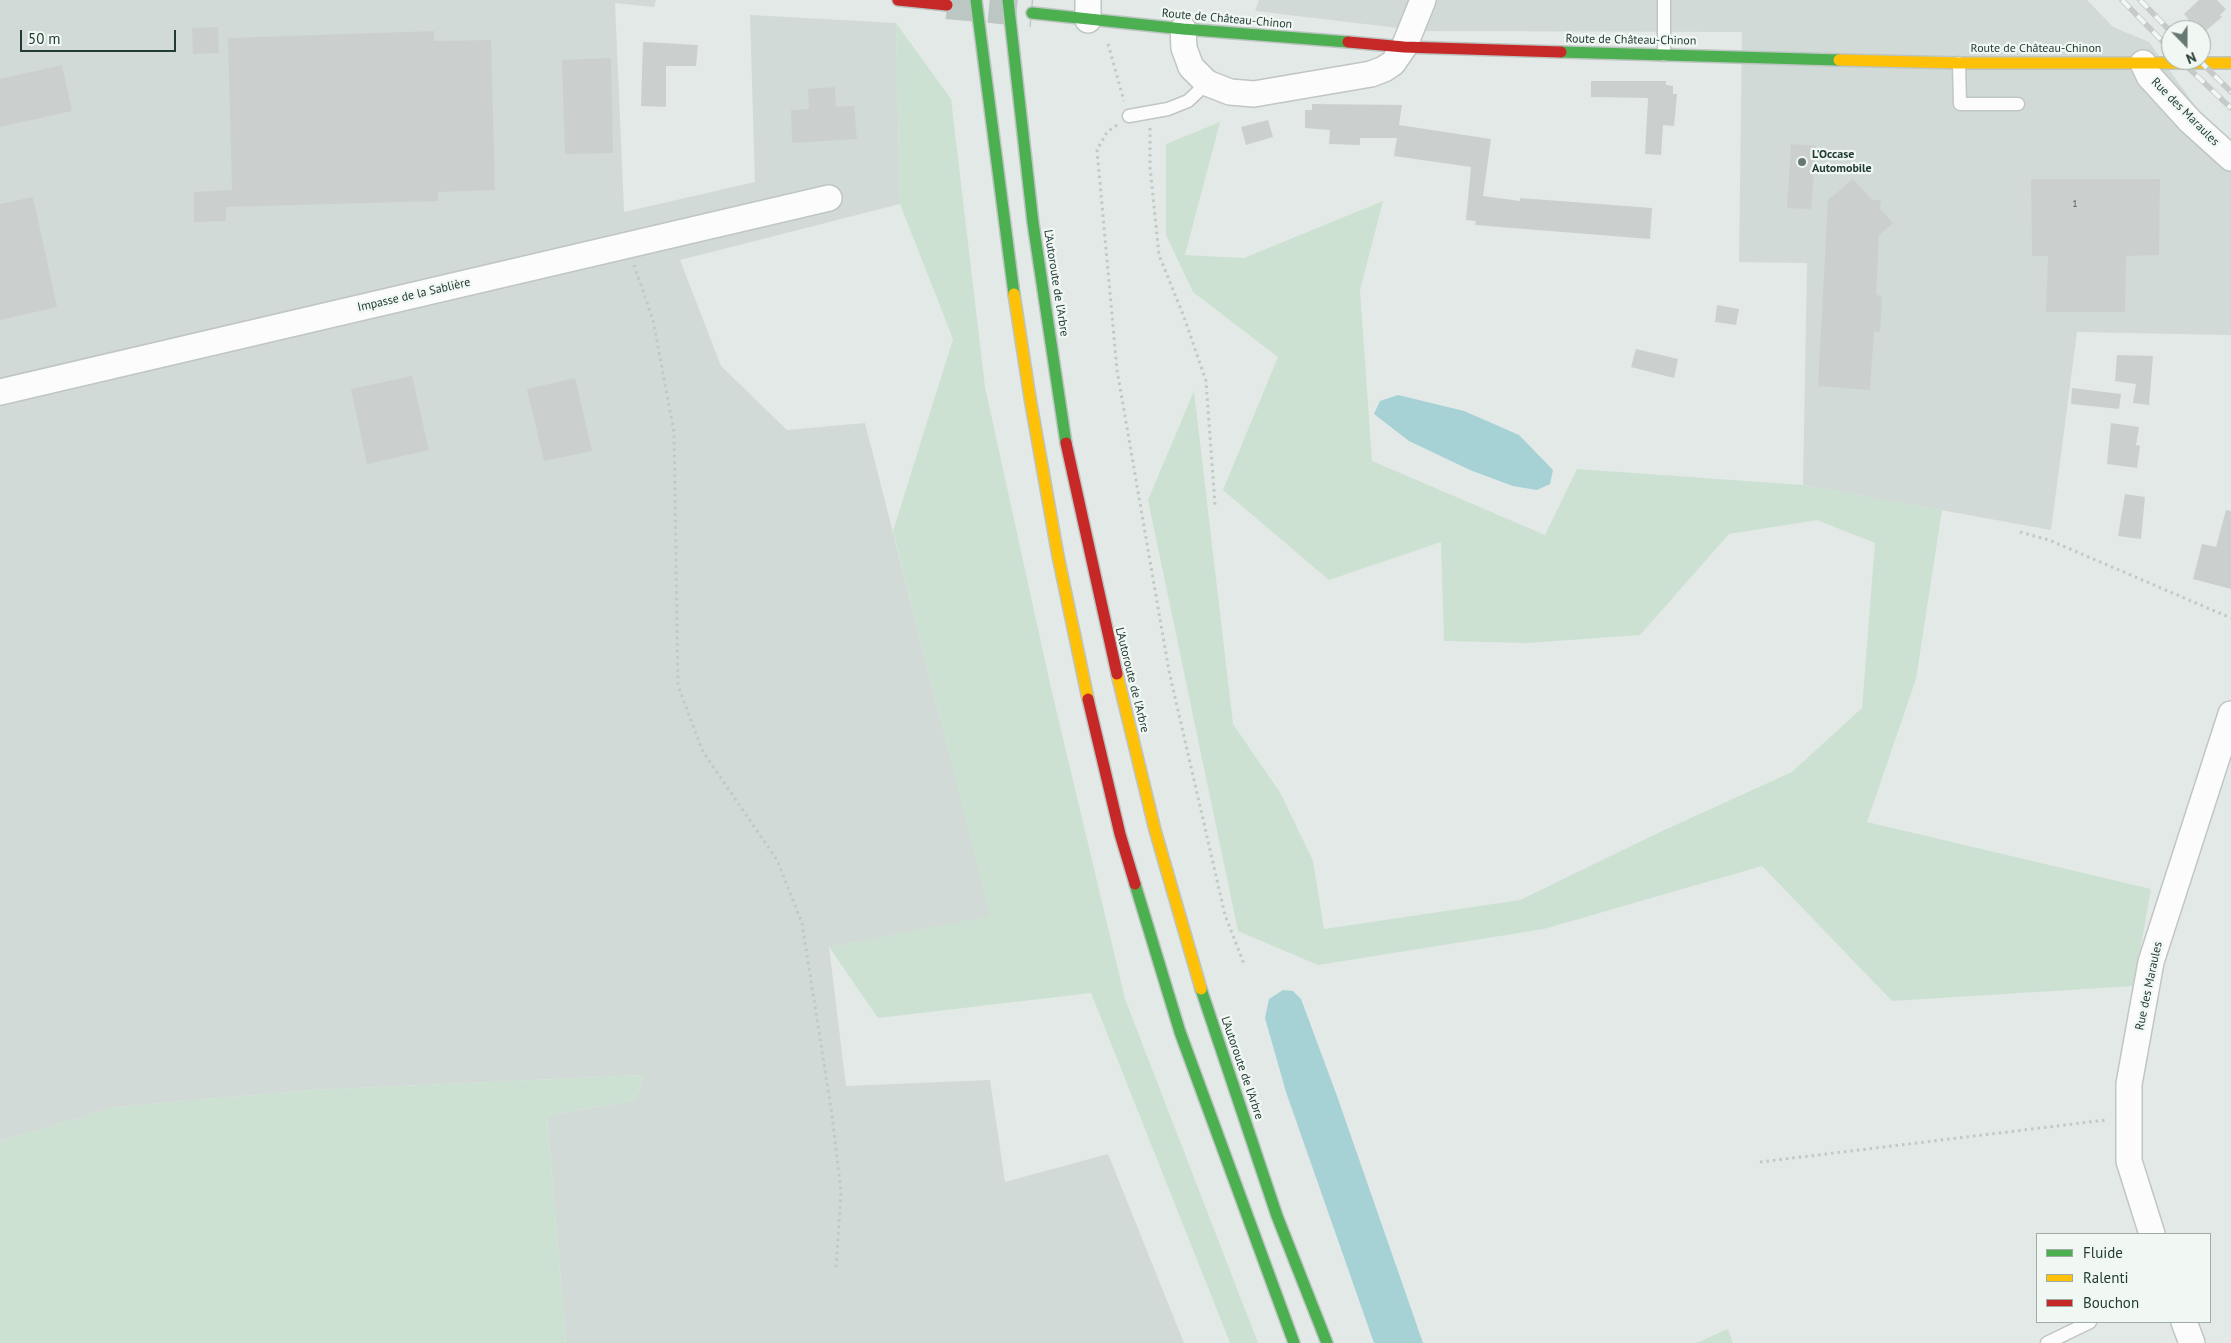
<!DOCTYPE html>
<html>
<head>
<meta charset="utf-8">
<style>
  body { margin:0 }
  #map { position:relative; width:2231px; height:1343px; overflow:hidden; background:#e3e9e6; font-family:"PT Sans",sans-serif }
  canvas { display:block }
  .legend { position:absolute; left:2036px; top:1233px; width:175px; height:90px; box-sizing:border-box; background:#f1f8f4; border:1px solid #9eaca7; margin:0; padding:6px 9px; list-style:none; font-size:15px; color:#223b33 }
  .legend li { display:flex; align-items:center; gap:10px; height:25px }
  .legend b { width:25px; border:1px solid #9eaca7 }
  .north { position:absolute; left:2161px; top:20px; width:50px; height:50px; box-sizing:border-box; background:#f1f8f4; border:1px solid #9eaca7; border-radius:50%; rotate:158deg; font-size:14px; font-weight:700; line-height:20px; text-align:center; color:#223b33 }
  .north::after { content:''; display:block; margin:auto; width:18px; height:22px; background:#667872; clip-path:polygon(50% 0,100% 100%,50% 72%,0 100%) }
  .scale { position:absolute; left:20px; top:30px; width:156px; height:22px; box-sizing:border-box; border:2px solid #223b33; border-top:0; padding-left:6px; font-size:15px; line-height:18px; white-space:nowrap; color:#223b33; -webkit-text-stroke:4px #f1f8f4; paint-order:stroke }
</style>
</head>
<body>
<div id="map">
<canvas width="2231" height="1343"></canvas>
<ul class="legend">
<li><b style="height:6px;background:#4caf50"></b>Fluide</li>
<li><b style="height:6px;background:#ffc107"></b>Ralenti</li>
<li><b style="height:6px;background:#c62828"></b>Bouchon</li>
</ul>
<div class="north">N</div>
<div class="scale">50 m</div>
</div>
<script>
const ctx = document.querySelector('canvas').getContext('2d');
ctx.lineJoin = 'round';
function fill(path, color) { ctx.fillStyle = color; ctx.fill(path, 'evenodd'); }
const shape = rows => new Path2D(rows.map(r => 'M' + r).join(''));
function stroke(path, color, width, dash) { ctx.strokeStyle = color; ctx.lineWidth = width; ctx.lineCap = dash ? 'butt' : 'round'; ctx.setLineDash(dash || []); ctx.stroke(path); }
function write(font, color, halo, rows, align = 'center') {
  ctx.font = font + ' "PT Sans",sans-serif'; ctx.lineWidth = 4.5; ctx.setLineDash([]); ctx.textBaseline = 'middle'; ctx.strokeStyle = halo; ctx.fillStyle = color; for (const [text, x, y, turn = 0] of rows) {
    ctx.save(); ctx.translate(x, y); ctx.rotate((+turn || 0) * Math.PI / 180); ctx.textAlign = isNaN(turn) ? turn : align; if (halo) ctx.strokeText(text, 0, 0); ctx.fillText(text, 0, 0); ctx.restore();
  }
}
const built = shape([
  [0,0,656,0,654,7,615,3,624,212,755,182,750,15,896,23,900,204,680,260,721,366,787,430,865,423,991,917,829,947,846,1086,990,1080,1005,1182,1108,1154,1184,1343,566,1343,547,1116,635,1100,645,1075,312,1090,116,1107,0,1141],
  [1259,0,2087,0,2113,27,2149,42,2209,125,2231,144,2231,335,2077,332,2051,530,1803,485,1807,263,1739,262,1742,32,1423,31,1255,11]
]);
const green = shape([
  [896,23,951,99,985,387,1051,688,1125,999,1258,1343,1230,1343,1091,993,878,1018,829,947,990,916,893,531,953,339,900,204],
  [1220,122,1185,255,1244,258,1383,201,1360,290,1372,461,1545,535,1577,469,1803,485,1942,510,1916,679,1867,822,2151,889,2134,986,1892,1001,1762,866,1544,929,1318,965,1238,931,1148,500,1194,391,1233,724,1281,794,1313,861,1324,929,1520,900,1660,832,1792,772,1862,708,1875,543,1817,520,1729,534,1640,635,1527,643,1444,641,1441,542,1329,580,1223,490,1278,357,1193,292,1166,235,1166,144],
  [645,1075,635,1100,547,1116,566,1343,0,1343,0,1141,116,1107,312,1090],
  [1728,1329,1733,1343,1696,1343]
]);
const water = shape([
  [1398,395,1464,411,1519,435,1553,470,1550,484,1537,490,1513,486,1470,470,1409,441,1374,414,1380,401],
  [1283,990,1293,991,1301,999,1337,1096,1423,1343,1374,1343,1286,1092,1265,1018,1269,999]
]);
const building = shape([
  [2199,0,2217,0,2226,9,2220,15,2222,17,2202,34,2201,30,2198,30,2184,14],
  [218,27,219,53,193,54,192,28],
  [434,31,434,41,491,40,495,190,438,192,438,201,226,207,226,221,194,222,194,192,232,190,228,38],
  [643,42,698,45,696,66,666,66,666,107,641,106],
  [611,58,613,153,565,154,562,60],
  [62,65,72,111,0,127,0,79],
  [1591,81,1666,81,1666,85,1673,86,1673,94,1677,94,1674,126,1663,125,1661,155,1645,154,1648,98,1591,97],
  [835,87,836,107,854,106,857,139,792,143,791,110,809,109,808,89],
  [1312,104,1402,105,1397,138,1360,138,1360,145,1329,144,1330,130,1305,128,1305,110,1312,110],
  [1268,120,1273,137,1246,145,1241,127],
  [1399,125,1491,139,1483,196,1520,201,1520,198,1652,208,1650,239,1475,225,1476,221,1466,220,1471,167,1394,156],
  [1791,144,1816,146,1811,209,1787,208],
  [1853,179,1872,200,1881,200,1880,209,1893,223,1879,235,1876,295,1882,296,1880,332,1874,331,1870,390,1818,386,1828,200],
  [2031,179,2160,179,2159,255,2126,256,2125,312,2046,312,2048,256,2032,256],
  [33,197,57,307,0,320,0,204],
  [1717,305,1739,309,1736,325,1715,322],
  [1636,349,1678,359,1674,378,1631,367],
  [2117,355,2153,356,2149,405,2133,403,2136,384,2115,381],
  [412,376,429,450,367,464,351,389],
  [575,378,592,451,544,461,527,389],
  [2072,388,2121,394,2119,409,2071,404],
  [2111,423,2139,427,2136,445,2140,446,2137,468,2107,464],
  [2125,494,2145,497,2141,539,2118,536],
  [2226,510,2231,511,2231,589,2193,579,2202,544,2216,547]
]);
const primaryTunnel = shape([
  [947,5,1032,13]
]);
const path = shape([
  [1108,44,1124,101],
  [1117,125,1107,132,1097,150,1117,370,1169,671,1225,915,1244,964],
  [1150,128,1150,167,1159,255,1184,317,1206,381,1215,505],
  [634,265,653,320,674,432,678,686,703,752,777,860,802,923,832,1115,841,1192,836,1269],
  [2020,532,2049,540,2231,618],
  [1760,1162,2106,1120]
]);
const lane = shape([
  [1664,55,1664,0],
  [1959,63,1960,104,2018,104],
  [1129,116,1168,109,1188,101,1207,83],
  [2047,1343,2090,1322]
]);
const street = shape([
  [1088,20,1088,0],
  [1183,29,1184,48,1191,67,1207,83,1230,92,1254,94,1371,74,1384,69,1393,63,1404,47,1423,0],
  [2143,63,2149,76,2190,121,2231,158],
  [0,392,829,198],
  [2152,1234,2129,1161,2129,1084,2151,962,2231,714],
  [2184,1322,2192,1343]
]);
const fast = shape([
  [976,0,1014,294],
  [1008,0,1033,223,1066,443],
  [1032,13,1183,29,1348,42],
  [1561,52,1839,60],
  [1135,884,1180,1032,1294,1343],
  [1201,989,1277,1216,1327,1343]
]);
const slow = shape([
  [1839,60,1959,63,2231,63],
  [1014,294,1030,398,1058,556,1088,699],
  [1117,674,1155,830,1201,989]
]);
const jam = shape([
  [898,0,947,5],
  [1348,42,1404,47,1561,52],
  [1066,443,1117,674],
  [1088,699,1120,834,1135,884]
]);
const rail = shape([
  [2122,0,2171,50],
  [2140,0,2171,32],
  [2180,60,2231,108],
  [2199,60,2231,92]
]);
const markers = [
  [1802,162,5,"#667872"]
];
const numberNames = [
  ["1",2075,204]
];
const streetNames = [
  ["Route de Château-Chinon",1227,19,5],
  ["Route de Château-Chinon",1631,40,1],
  ["Route de Château-Chinon",2036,49],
  ["Rue des Maraules",2185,112,45],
  ["L'Autoroute de l'Arbre",1056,283,81],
  ["Impasse de la Sablière",414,295,-13],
  ["L'Autoroute de l'Arbre",1132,680,76],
  ["Rue des Maraules",2149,986,-78],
  ["L'Autoroute de l'Arbre",1242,1068,71]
];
const poiNames = [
  ["L'Occase",1812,155],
  ["Automobile",1812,169]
];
fill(built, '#d1dad6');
fill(green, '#cde1d2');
fill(water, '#a6d1d5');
fill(building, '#cbd0ce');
stroke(primaryTunnel, '#bcc6c2', 28, [28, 14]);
stroke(lane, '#c0c6c3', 15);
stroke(street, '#c0c6c3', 28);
stroke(fast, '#bcc5c2', 14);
stroke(slow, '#bcc5c2', 14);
stroke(jam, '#bcc5c2', 14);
stroke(path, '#c0c9c4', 3, [2.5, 4]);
stroke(lane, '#fbfcfb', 12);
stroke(street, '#fbfcfb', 25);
stroke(fast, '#4caf50', 11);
stroke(slow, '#ffc107', 11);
stroke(jam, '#c62828', 11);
stroke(rail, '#c6cac9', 5.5);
stroke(rail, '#f1f8f4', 4, [11]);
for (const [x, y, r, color] of markers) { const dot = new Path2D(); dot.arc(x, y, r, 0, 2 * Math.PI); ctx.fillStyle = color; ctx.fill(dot); stroke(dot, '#f1f8f4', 2); }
write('10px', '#4d615a', null, numberNames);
write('12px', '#223b33', '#f1f8f4', streetNames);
write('bold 12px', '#223b33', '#f1f8f4', poiNames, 'left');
</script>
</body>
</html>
